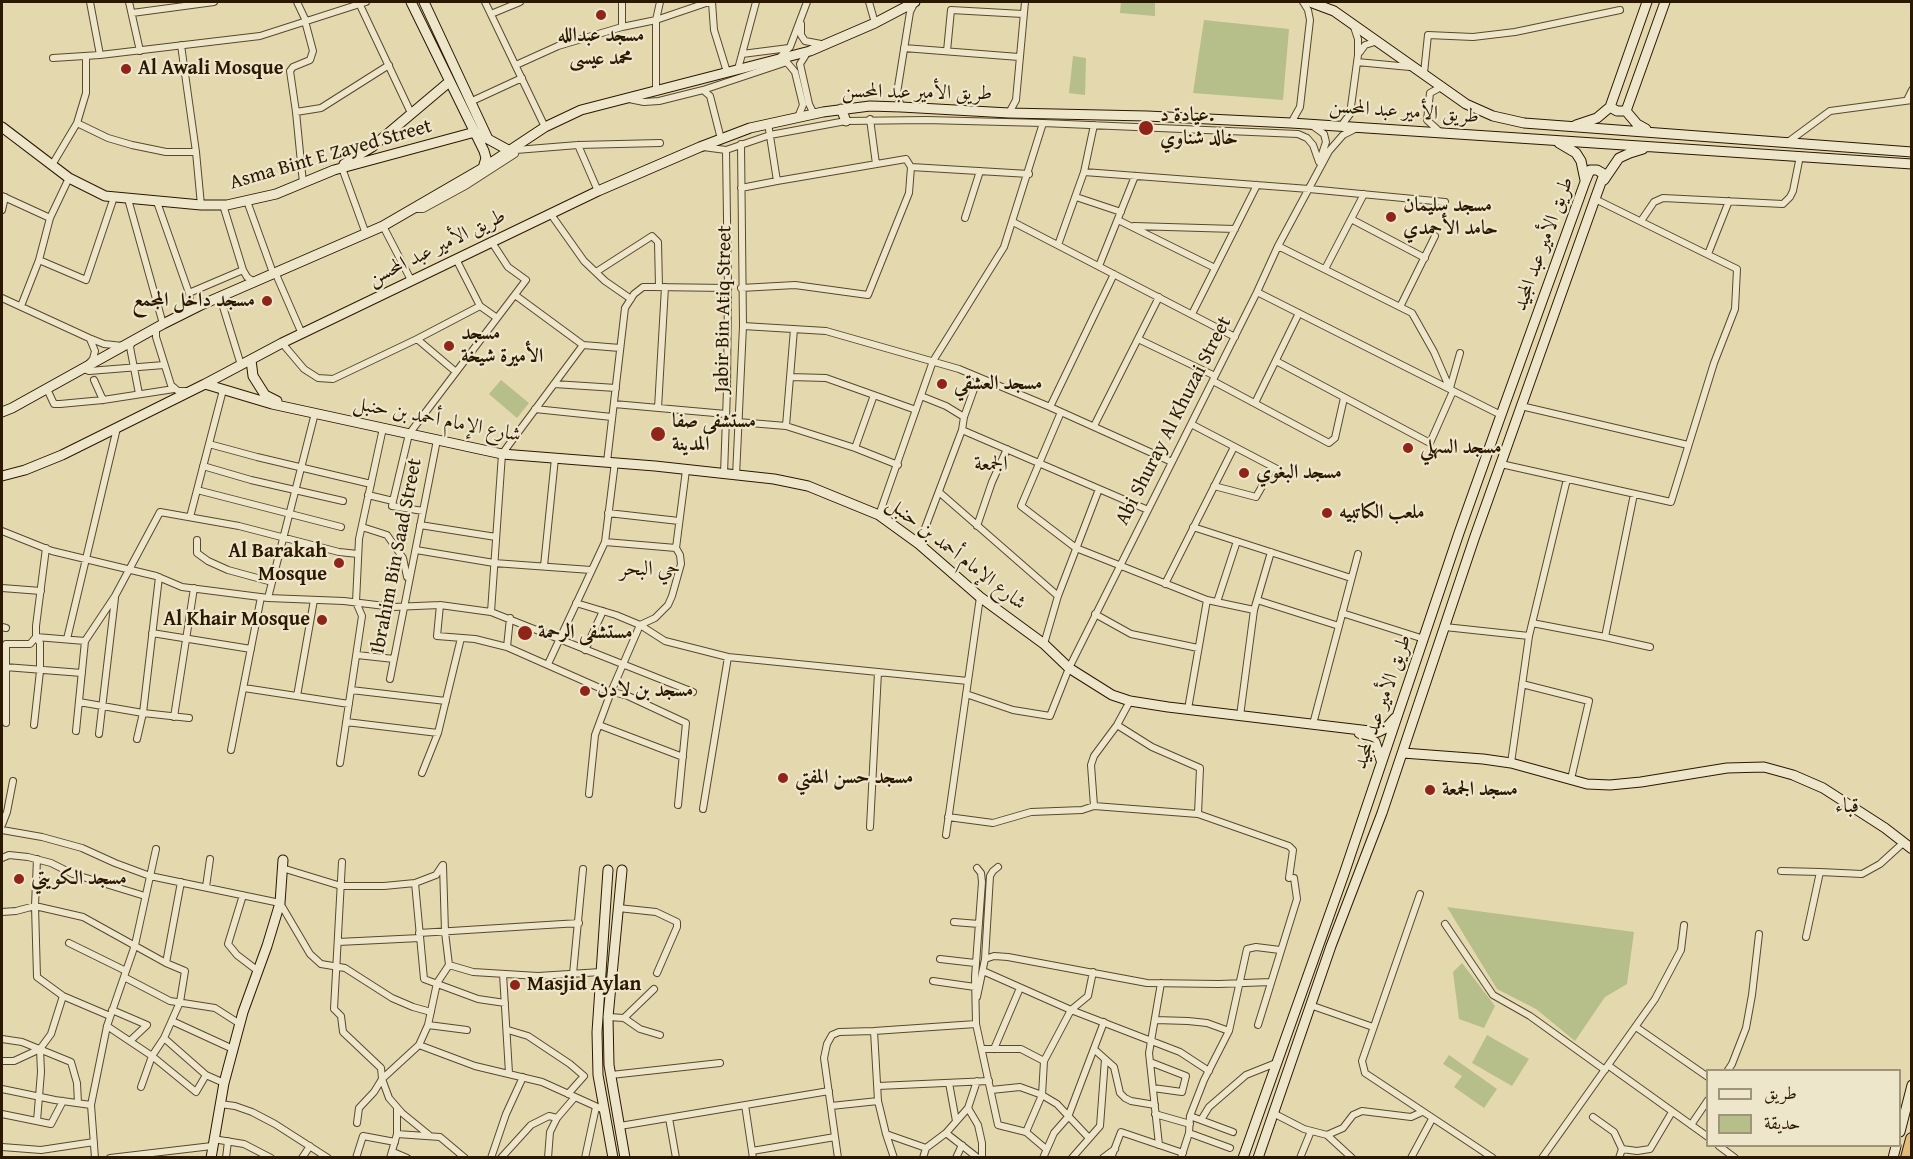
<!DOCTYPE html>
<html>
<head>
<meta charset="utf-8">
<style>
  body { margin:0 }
  #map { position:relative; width:1913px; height:1159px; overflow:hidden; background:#e4d8af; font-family:"Gentium Book Plus",Amiri,serif }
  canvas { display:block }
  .frame { position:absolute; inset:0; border:3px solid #2b1800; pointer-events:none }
  .legend { position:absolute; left:1706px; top:1069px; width:195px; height:78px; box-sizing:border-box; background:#ede6cb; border:2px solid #9f947a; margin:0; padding:8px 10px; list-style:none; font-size:18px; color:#2b1800 }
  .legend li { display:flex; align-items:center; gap:12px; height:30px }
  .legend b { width:30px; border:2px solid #9f947a }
</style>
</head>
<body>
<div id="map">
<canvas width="1913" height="1159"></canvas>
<div class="frame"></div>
<ul class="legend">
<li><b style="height:8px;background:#ede6cb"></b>طريق</li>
<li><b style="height:16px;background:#b6be89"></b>حديقة</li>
</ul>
</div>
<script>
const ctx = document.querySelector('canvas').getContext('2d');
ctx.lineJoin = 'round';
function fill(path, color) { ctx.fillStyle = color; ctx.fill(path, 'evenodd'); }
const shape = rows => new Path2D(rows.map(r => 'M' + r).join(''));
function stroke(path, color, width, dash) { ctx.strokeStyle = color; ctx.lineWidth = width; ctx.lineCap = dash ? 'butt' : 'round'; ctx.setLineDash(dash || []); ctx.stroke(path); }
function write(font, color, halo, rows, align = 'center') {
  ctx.font = font + ' "Gentium Book Plus",Amiri,serif'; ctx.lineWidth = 4.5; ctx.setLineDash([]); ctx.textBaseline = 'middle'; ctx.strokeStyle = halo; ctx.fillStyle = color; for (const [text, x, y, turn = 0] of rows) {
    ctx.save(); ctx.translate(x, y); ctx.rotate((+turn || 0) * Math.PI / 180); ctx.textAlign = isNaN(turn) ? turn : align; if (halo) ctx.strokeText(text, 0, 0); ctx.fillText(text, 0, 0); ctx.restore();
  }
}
const green = shape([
  [1121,2,1155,2,1155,16,1120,13],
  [1204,20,1289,29,1283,100,1193,93],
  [1073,56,1086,58,1085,95,1069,93],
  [501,380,529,403,517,418,489,394],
  [1447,907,1634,932,1627,984,1605,997,1575,1041,1536,1009,1497,989],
  [1462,963,1495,1006,1484,1028,1459,1019,1453,972],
  [1487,1035,1529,1059,1512,1086,1472,1063],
  [1449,1055,1497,1089,1484,1108,1454,1087,1462,1076,1443,1064]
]);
const minor = shape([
  [90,2,100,55,260,36,366,2],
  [129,2,140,51],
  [297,2,306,21],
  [485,2,545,127],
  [712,2,714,30,727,72],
  [869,2,875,23],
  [359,3,411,113],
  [132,13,214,2],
  [491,14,520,2],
  [801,24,801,35,805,41,821,44],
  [622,27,622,2],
  [181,45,196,152,201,205],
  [904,48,1019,57],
  [947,51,951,10,1023,14],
  [1360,52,1365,45,1378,41],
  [807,53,800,64,809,104,814,114],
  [742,54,789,48],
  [53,58,100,55],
  [779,58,790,47,807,2],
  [785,60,795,72,803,105,798,117],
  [1357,62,1410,67],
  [516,65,558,46,622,27,656,20,709,2],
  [738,69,756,2],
  [1424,73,1428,35,1473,37,1515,32,1620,10],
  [703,90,787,62],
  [656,91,656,20,660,2],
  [629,99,644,102,659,101,703,90,710,96,721,139],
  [1907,100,1912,90],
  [470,102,522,78],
  [901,107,897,93,910,12,915,2],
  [296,112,290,71,293,67,310,60,313,51,305,21],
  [1009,113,1016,100,1025,2],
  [870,119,876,164],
  [77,123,108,138,132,145,166,152,196,152],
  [1291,123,1300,107,1310,20,1308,10,1303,2],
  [1313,126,1324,134,1326,142,1320,160],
  [1341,126,1350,114,1358,55,1358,39,1353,24],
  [1440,132,1427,120,1430,93,1441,87],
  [1788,142,1830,111,1912,100],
  [578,145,598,191],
  [703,147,726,150,770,135,846,121,926,120,1043,123,1298,134,1307,138,1313,145,1319,162],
  [516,150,578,145,660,143],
  [52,165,77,123,86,93,86,56],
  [911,167,1029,174],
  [342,168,366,234],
  [1084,172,1309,189,1445,202],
  [303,183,296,112,321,108,389,65],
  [741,188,777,181,768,123],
  [2,196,50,218],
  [1076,197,1121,212],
  [128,199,163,324],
  [247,201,273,273],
  [157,202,189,293,190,302,188,312],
  [223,205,243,270,247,277,254,282],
  [414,209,423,209,467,185,515,154,516,147],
  [2,210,5,197],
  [550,213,584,261,605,281,631,299],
  [965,218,980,171],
  [1351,219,1425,258],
  [1118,220,1215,268],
  [1641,221,1654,202,1663,198,1783,204,1790,197,1793,191,1800,156],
  [1013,222,1235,337],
  [383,226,411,280],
  [1134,226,1235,229],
  [1058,245,1084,172,1094,125],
  [1278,246,1412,313,1434,352,1450,389],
  [1708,254,1729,201],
  [456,259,480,306,497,318],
  [39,260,86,280,114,197],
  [1099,266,1135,176],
  [1325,269,1364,194],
  [275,272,302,334],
  [596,272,652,236,658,242,659,287],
  [741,288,795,285,868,295,909,193,911,167,906,159,777,181],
  [1257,292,1501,415],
  [189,293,243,270],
  [515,295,583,345,620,348],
  [220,297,241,365],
  [2,298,89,338,104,344,123,346],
  [21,306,39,260,50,218,69,178],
  [1400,307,1435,236],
  [1192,314,1257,185],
  [743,326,826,331,959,369,1050,407,1172,462],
  [156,329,156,337,171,385,178,391,187,391],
  [90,339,95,351,93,359,84,369,89,371,164,365],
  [417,339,456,372],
  [1138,339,1215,376],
  [132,342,130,347,139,394],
  [282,343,304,369,318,378,333,379,417,339,480,306],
  [1276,361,1430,443,1453,391],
  [790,377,826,378,916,410],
  [94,380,103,400],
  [1213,381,1329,443,1335,438,1344,398],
  [554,384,616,388],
  [1450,388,1460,353],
  [47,389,54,404,60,404,103,400,174,389],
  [921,396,946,406,964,417],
  [1255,403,1299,313],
  [614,404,726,414],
  [1521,406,1688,445],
  [1050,407,1114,274],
  [658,408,665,287],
  [535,409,612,417],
  [1061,412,1021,506,1076,548,1207,600,1254,610,1240,716],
  [738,422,786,426,855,448,898,465],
  [1191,424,1277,469],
  [786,426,794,329],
  [1094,426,1159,297],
  [962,430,1148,510],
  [209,444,257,457,371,484],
  [855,448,874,395],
  [607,462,625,308,634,294,643,287,652,287,728,288],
  [1501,464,1671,502,1714,363,1735,309,1737,269,1595,199],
  [203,466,251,480,343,501],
  [724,474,727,389,728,288,726,150],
  [736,476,743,326,741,144],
  [1214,486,1256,497,1273,467],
  [197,490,341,527],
  [939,492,1058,596],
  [368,495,393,501,392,506,423,511],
  [393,501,409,434,526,280,508,267,491,241],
  [608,513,679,521],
  [879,515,933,361,1004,247,1043,123],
  [190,517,223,390],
  [420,525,496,537],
  [977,526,992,482,1007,449],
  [362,527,387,535,403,558,407,577],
  [1193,527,1351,578],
  [2,531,52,551,156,576,182,587,268,598,344,601,393,607,440,605,491,612,693,692],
  [197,540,197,553,208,561,228,570,272,582],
  [605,542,676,548],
  [919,544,962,430,964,417,978,378],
  [416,550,494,563,591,570],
  [544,566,555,458],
  [1165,584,1234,447],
  [2,588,41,591],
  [268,598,315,413],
  [1257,600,1339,626],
  [1217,602,1237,541],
  [576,603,616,615,640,625,665,641,728,657,968,681],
  [440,605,437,636,475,639,507,647,602,689,628,696,686,723,678,805],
  [1254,610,1271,552],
  [491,612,502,454,583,345],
  [1342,613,1424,639],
  [1095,614,1131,634,1198,648],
  [1532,623,1605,637,1650,647],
  [2,627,6,628],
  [1445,627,1529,636],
  [152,633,251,649],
  [1605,637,1634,494],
  [67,639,117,428],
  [1044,644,1058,596,1099,489],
  [507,647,510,618],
  [585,650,603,611],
  [357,655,394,659],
  [548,664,605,542,615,462],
  [5,667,82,673],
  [390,679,437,440],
  [1522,684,1589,701,1571,779],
  [244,688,349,704],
  [351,690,446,701],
  [966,694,1013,710,1050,716,1069,668,1257,292,1278,246,1329,151,1343,135,1357,128],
  [297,696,314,600],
  [79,702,143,713,189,718],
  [1188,709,1207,600],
  [174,717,194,588],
  [346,722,438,733],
  [6,723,6,644,30,644,36,637,85,641,115,596,160,512,239,526,339,552,358,554],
  [1313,724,1358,554],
  [34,725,40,671,40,643,36,637,36,626,46,548],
  [599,725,683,757],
  [1117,725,1152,747,1200,768,1198,814],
  [76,731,85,641],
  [99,734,115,598],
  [137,739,143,713,159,577],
  [231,750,261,597],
  [340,763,362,616,356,602,359,539,383,428],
  [1511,763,1529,636,1567,479],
  [422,773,438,733,461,638],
  [589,794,595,735,611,692,640,625,655,618,668,605,672,596,681,564,680,555,676,548,686,470],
  [1094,806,1091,765,1094,756,1117,725,1130,701],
  [703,809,728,657],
  [948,817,993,823,1031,812,1082,810,1094,806,1198,814,1289,846,1293,850,1289,878],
  [2,825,7,812,13,781],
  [870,827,878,672],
  [2,830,42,837,82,848,115,863,150,876,280,903,310,954,321,964,345,968,392,998,413,1007,431,1012],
  [946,835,980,597],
  [2,858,9,855,28,857,51,863,73,874,145,896],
  [37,859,35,906,37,977,63,996,110,1016],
  [342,862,334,1009,341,1016,343,1032,381,1068,382,1079,374,1092,359,1108,357,1123],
  [282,868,341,886,384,886,415,883,436,875,442,866],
  [977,868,981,873,982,882,975,977,976,1024,998,1125,1026,1132,1046,1149],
  [1781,871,1820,872],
  [415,883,424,979,478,999,505,1003],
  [206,887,210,859],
  [1420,894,1362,1061,1365,1073,1493,1158],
  [243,895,228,944,237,955,258,971],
  [618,908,656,912,677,922,677,927,657,973],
  [2,912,16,911,35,906,83,917,166,963,185,971,180,1002,164,1038,152,1056,141,1087],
  [954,922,979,924],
  [1445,924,1493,995,1530,1016,1605,1070],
  [419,933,579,923],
  [1806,937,1820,872,1862,874,1880,864,1903,843],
  [338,942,420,938],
  [69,943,126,971],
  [940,959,975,963],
  [985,959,994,956,1008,957,1147,983,1219,984,1271,982],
  [166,963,181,882],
  [449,965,473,972,538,976,601,972],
  [983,971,1071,1010,1180,1052,1209,1071],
  [503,974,509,1073],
  [573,974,583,869],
  [124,977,170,1001,215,1008,240,1024],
  [933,981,975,987],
  [977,997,985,959,990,876,993,871,998,867],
  [1310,1005,1373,1027],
  [112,1010,147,1025,130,1041],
  [608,1017,624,1018,654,989],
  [624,1018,640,1029,660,1035],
  [1155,1020,1188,1021,1207,1023,1229,1031],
  [172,1021,233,1049],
  [428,1025,467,1030],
  [1258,1025,1297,899,1294,878],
  [107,1026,152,1056,196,1092,206,1075],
  [1636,1027,1708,1077],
  [508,1030,528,1036,570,1064,584,1076,568,1094],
  [874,1031,878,1101,886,1134,894,1158],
  [164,1038,206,1075,224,1083],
  [2,1039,22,1042,71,1062,77,1083,78,1103],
  [419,1045,475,1066,542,1082,604,1110],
  [982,1049,1021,1049,1044,1061],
  [994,1049,1020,988],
  [1105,1059,1114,1067,1120,1093,1125,1098,1131,1101,1155,1105],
  [2,1061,14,1061,40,1049,51,1034,63,996],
  [1150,1062,1186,1076,1182,1092,1153,1088],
  [1609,1066,1708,1137],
  [1728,1070,1732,1064,1746,1028,1752,995,1759,934],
  [611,1075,720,1063],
  [949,1083,956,1121],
  [878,1086,989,1081],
  [2,1089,55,1100,91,1105],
  [991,1090,1020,1087,1042,1095,1057,1104,1089,1138],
  [220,1104,235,1106,252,1112,275,1124,328,1158],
  [745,1105,753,1158],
  [831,1106,878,1101],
  [968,1108,978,1125,982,1143,982,1158],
  [1273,1113,1304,1129,1327,1135,1352,1158],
  [2,1114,51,1124,63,1101],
  [1155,1114,1190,1124],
  [1190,1116,1233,1132],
  [1593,1117,1614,1132,1622,1149,1619,1158],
  [669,1118,676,1158],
  [1201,1120,1209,1107,1246,1075,1276,1063],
  [37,1121,41,1072,40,1049],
  [1691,1125,1708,1100],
  [620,1126,829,1091],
  [1026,1132,1042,1095,1044,1061,1071,1010,1088,996,1093,972],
  [946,1133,978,1158],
  [1189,1133,1230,1148],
  [397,1134,440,1137,465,1158],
  [886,1134,926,1148],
  [429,1135,402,1113,389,1098,382,1079,419,1045,428,1025,437,983,449,965,445,932,443,865],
  [1327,1135,1343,1128,1353,1115,1362,1111,1411,1117,1422,1112],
  [213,1139,244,1144,271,1158],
  [1159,1145,1149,1053,1161,983],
  [1719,1146,1735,1158],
  [2,1147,41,1150,94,1142],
  [1622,1149,1637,1151,1650,1149,1672,1112],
  [752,1151,835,1137],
  [393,1152,407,1158],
  [95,1158,91,1105,107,1026,135,945,156,849],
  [110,1158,212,1146],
  [226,1158,228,1141],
  [302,1158,310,1146],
  [356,1158,363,1136,395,1142],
  [390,1158,397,1134,397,1108],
  [491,1158,506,1114,523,1077],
  [501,1158,531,1125,549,1116,557,1118],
  [548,1158,550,1132,557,1118,575,1097],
  [585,1158,596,1107],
  [838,1158,824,1058,827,1044,832,1035,839,1032,874,1031,976,1024],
  [923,1158,926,1148,946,1133,968,1108,977,1081],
  [956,1158,962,1145],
  [1043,1158,1054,1133,1068,1117,1104,1022],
  [1072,1158,1100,1126,1105,1059,1095,1050],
  [1103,1158,1115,1149],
  [1111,1158,1121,1132,1183,1153],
  [1181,1158,1189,1133,1190,1116,1204,1080,1229,1031,1247,949,1256,947,1280,950],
  [1300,1158,1311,1131],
  [1411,1158,1432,1119],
  [1542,1158,1655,999,1681,950,1684,925]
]);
const secondary = shape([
  [411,2,484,151,486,158,483,168],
  [424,2,488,139,510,151],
  [1310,2,1334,11,1466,104,1493,116,1524,123,1912,152],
  [1610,107,1617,111,1626,111,1665,2],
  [841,109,846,121],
  [1626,111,1637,124,1646,129],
  [1576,125,1597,118,1610,107,1647,2],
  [2,127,69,178,105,196,201,205,227,205,276,194,334,170,475,132],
  [1559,143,1576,153,1581,161,1585,180],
  [344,164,372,147,449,82],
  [1604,180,1619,158,1630,153,1643,149],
  [251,360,253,376,265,395,277,401],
  [205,384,272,404,502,454,655,466,774,479,808,486,879,515,919,544,980,597,1044,644,1069,668,1112,695,1130,701,1168,707,1378,732,1386,728,1395,718],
  [2,412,12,408,163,324,201,305,383,226,483,168,545,127,581,110,810,51,875,23,915,2],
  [2,476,25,470,62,455,205,384,282,343,598,191,700,147,750,128,823,112,870,106,901,107,1009,113,1147,116,1291,123,1912,164],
  [1359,733,1375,742,1381,760],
  [1403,753,1483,759,1511,763,1587,784,1610,785,1641,782,1727,768,1764,767,1793,775,1823,788,1885,828,1912,849],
  [608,870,597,1032,598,1075,613,1158],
  [622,870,608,1017,609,1065,625,1158],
  [1900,1132,1912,1085],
  [211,1158,224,1083,243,1012,267,946,280,903,283,860],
  [1243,1158,1344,874,1459,533,1501,415,1585,182,1590,170,1597,170,1604,174,1595,199,1474,539,1382,813,1331,946,1258,1158],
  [1893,1158,1896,1146]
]);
const motorway = shape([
  [1907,1158,1912,1139]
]);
const markers = [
  [601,15,6,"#8f2418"],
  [126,69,6,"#8f2418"],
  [1146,128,8,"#8f2418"],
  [1391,217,6,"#8f2418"],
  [267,301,6,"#8f2418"],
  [449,346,6,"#8f2418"],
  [942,384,6,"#8f2418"],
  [658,434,8,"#8f2418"],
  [1408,448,6,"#8f2418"],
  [1244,473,6,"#8f2418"],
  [1327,513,6,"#8f2418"],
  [339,563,6,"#8f2418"],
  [322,620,6,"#8f2418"],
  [525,633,8,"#8f2418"],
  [585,691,6,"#8f2418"],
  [783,778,6,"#8f2418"],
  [1430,790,6,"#8f2418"],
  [19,879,6,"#8f2418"],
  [515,985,6,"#8f2418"]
];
const poiNames = [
  ["مسجد عبدالله",601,36,"center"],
  ["محمد عيسى",601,59,"center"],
  ["Al Awali Mosque",138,69],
  ["عيادة د.",1160,116],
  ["خالد شناوي",1160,139],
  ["مسجد سليمان",1403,206],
  ["حامد الأحمدي",1403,229],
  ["مسجد داخل المجمع",255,301,"right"],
  ["مسجد",461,334],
  ["الأميرة شيخة",461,357],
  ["مسجد العشقي",954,384],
  ["مستشفی صفا",672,422],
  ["المدینة",672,445],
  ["مسجد السهلي",1420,448],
  ["مسجد البغوي",1256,473],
  ["ملعب الكاتبيه",1339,513],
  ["Al Barakah",327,552,"right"],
  ["Mosque",327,575,"right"],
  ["Al Khair Mosque",310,620,"right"],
  ["مستشفى الرحمة",538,633],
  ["مسجد بن لادن",597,691],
  ["مسجد حسن المفتي",795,778],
  ["مسجد الجمعة",1442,790],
  ["مسجد الكويتي",31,879],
  ["Masjid Aylan",527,985]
];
const streetNames = [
  ["طريق الأمير عبد المحسن",917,93,1],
  ["طريق الأمير عبد المحسن",1404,112,4],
  ["Asma Bint E Zayed Street",331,155,-16],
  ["طريق الأمير عبد المجيد",1544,244,-70],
  ["طريق الأمير عبد المحسن",437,248,-26],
  ["Jabir Bin Atiq Street",724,309,-89],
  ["شارع الإمام أحمد بن حنبل",437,420,11],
  ["Abi Shuray Al Khuzai Street",1174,421,-63],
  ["شارع الإمام أحمد بن حنبل",956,554,38],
  ["Ibrahim Bin Saad Street",397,556,-79],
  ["طريق الأمير عبد المجيد",1383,702,-71]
];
const neighbourhoodNames = [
  ["الجمعة",991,465],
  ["حي البحر",650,570],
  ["قباء",1847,807]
];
fill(green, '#b6be89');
stroke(minor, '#59482c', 8);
stroke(secondary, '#2b1800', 11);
stroke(motorway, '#2b1800', 14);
stroke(minor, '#ede6cb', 6);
stroke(secondary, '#ede6cb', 9);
stroke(motorway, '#e2bc78', 12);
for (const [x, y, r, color] of markers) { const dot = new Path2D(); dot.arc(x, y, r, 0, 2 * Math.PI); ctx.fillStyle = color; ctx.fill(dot); stroke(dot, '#ede6cb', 2); }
write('bold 20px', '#2b1800', '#ede6cb', poiNames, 'left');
write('20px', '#2b1800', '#ede6cb', streetNames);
write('21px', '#2b1800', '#ede6cb', neighbourhoodNames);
</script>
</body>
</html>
